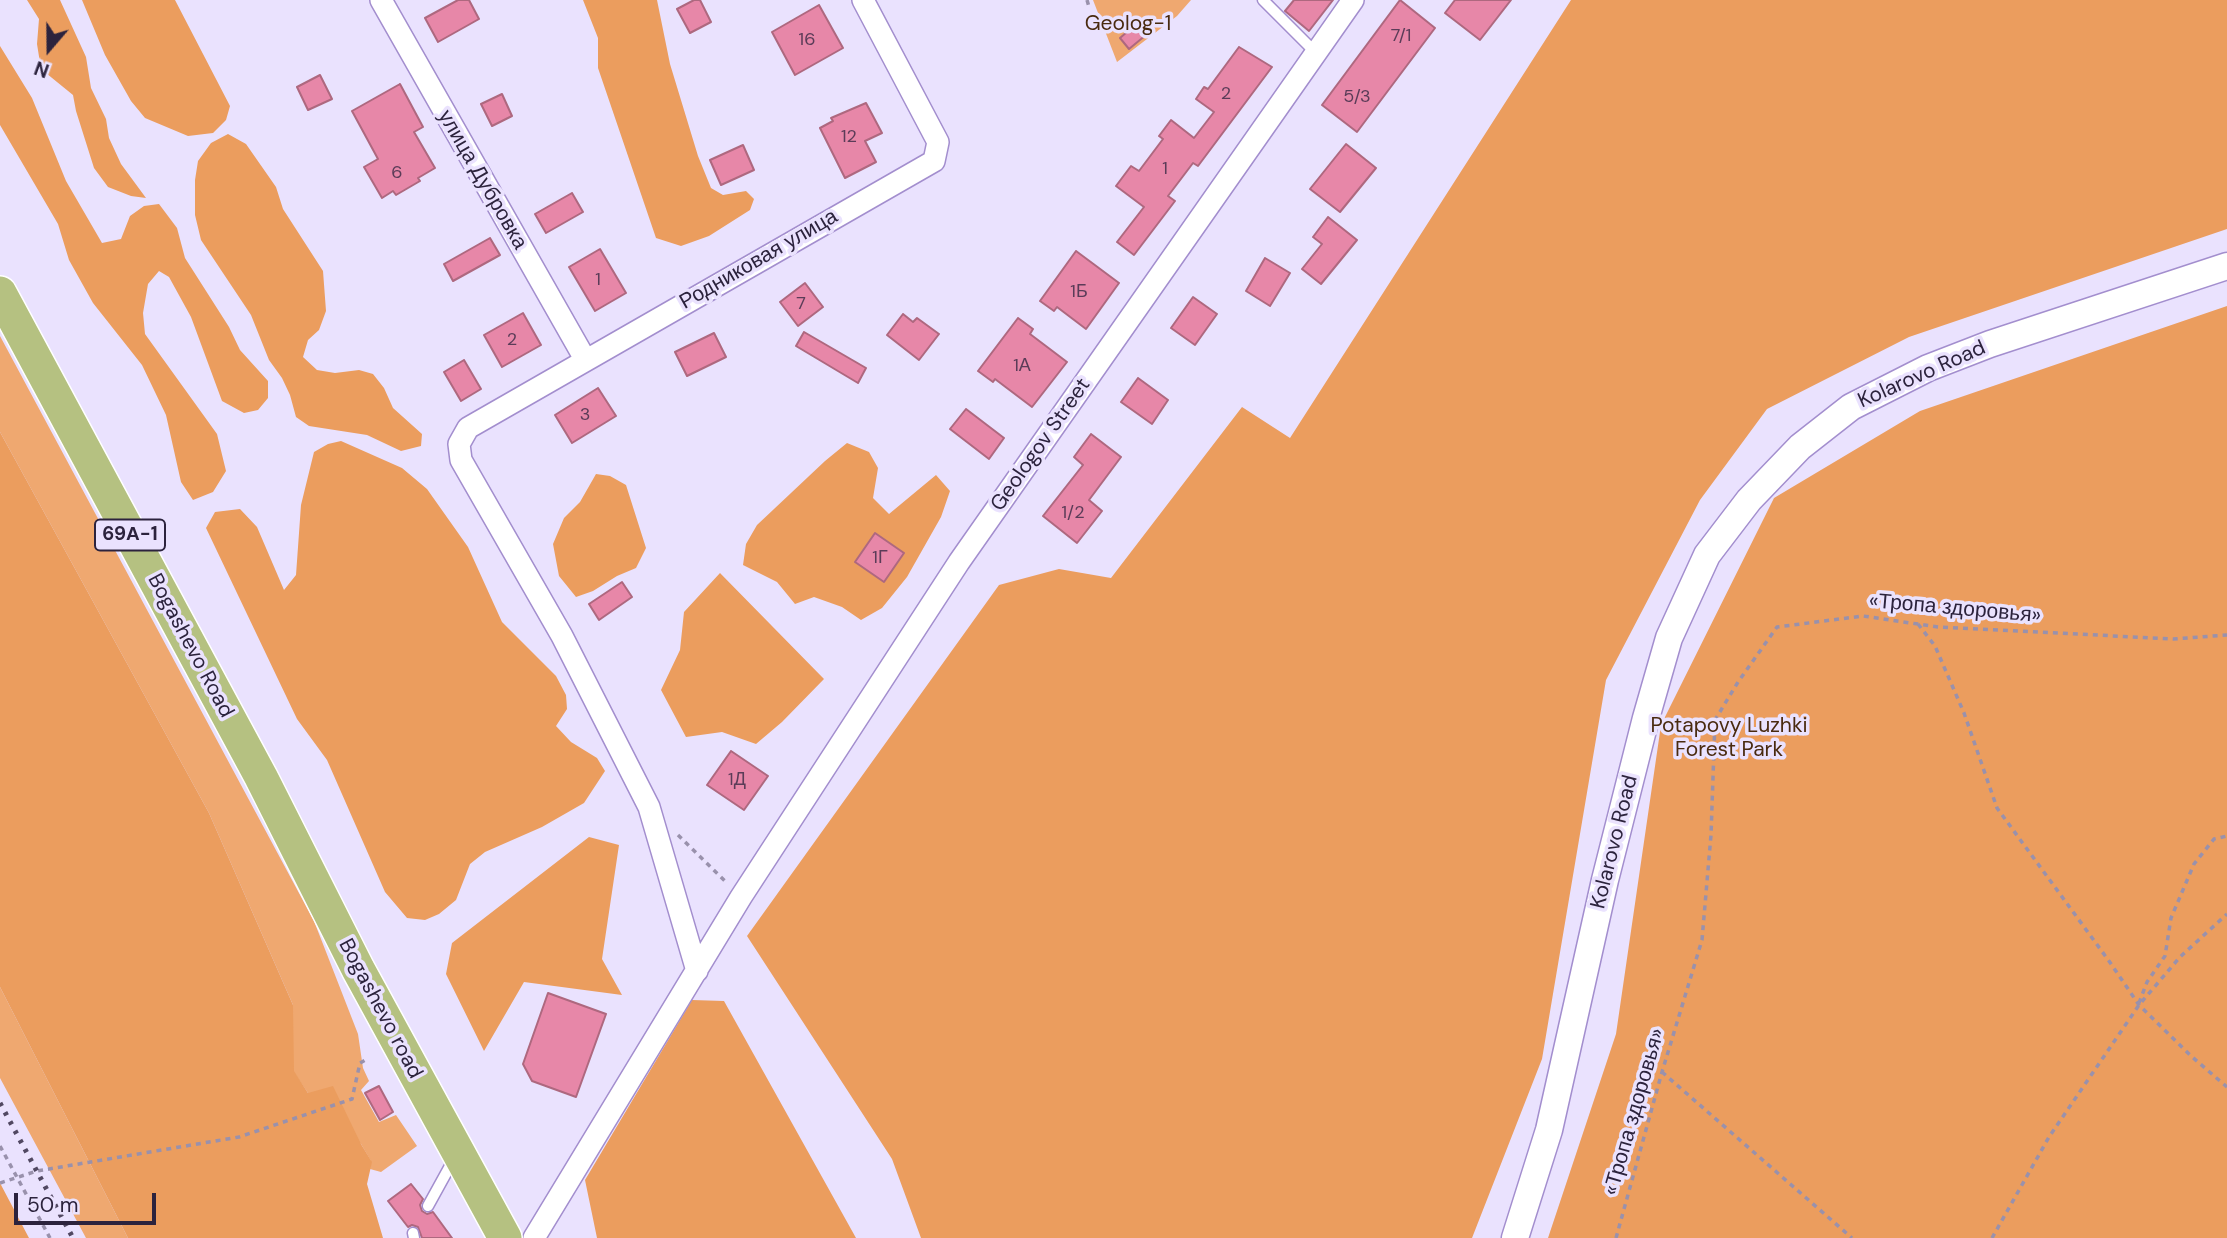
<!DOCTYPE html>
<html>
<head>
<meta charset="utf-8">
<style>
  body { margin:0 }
  #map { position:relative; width:2227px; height:1238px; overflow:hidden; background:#eae2fe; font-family:"DM Sans",sans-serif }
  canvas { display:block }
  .north { position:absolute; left:14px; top:14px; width:70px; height:70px; -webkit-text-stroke:5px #eae2fe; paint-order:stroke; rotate:200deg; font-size:19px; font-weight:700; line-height:28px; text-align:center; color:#2c233d }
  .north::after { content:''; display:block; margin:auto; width:24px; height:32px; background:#2c233d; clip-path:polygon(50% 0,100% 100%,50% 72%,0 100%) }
  .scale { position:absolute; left:14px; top:1193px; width:142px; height:32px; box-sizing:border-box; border:4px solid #2c233d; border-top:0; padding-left:9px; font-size:21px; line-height:24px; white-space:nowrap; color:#2c233d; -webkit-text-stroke:5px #eae2fe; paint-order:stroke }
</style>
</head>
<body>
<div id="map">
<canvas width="2227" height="1238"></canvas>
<div class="north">N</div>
<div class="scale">50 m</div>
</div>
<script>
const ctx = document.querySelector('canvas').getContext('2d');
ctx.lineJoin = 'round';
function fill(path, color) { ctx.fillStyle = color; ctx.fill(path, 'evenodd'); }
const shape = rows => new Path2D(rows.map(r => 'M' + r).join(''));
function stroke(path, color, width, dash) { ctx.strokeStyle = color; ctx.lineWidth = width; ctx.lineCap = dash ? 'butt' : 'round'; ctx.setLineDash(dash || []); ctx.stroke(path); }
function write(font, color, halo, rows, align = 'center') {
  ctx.font = font + ' "DM Sans",sans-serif'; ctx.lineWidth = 7; ctx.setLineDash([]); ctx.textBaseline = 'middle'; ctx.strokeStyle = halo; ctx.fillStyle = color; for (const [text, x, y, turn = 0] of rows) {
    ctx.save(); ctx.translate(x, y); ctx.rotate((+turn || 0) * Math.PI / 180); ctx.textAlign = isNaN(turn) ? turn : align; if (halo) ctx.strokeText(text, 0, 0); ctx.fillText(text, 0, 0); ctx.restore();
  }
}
const green = shape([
  [1093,0,1191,0,1177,16,1117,62],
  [0,336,314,921,358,1034,363,1068,369,1081,361,1090,379,1122,396,1115,417,1146,381,1172,370,1169,371,1161,361,1144,308,1093,293,1071,293,1005,209,813,0,432],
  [0,987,128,1238,86,1238,0,1078]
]);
const forest = shape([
  [27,0,60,0,86,57,91,88,106,119,109,138,121,164,146,198,131,196,108,187,94,168,76,111,73,95,41,69,37,44,39,19],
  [82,0,175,0,230,106,226,120,213,133,188,136,145,118,131,101,105,55],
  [583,0,657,0,670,64,698,156,711,188,723,195,746,191,754,199,750,210,709,236,681,246,656,238,598,68,598,38],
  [1571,0,2227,0,2227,229,1909,337,1767,409,1700,500,1606,680,1542,1059,1472,1238,921,1238,892,1159,747,936,999,585,1059,569,1111,578,1242,407,1290,438],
  [0,46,32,98,66,181,102,243,121,239,130,216,144,206,159,204,177,228,185,258,229,327,240,350,268,381,268,398,258,410,244,413,222,401,191,317,169,277,159,271,148,284,143,313,145,334,217,434,226,471,213,492,193,500,181,482,166,415,142,365,93,303,69,260,58,224,0,125],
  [228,134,246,144,276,187,283,209,323,271,326,311,319,330,308,340,303,357,317,370,335,373,359,370,373,374,384,388,393,408,422,434,421,446,401,451,367,435,309,426,296,417,290,395,282,378,269,360,251,315,201,240,195,215,195,180,198,161,211,143],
  [2227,306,2227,1238,1548,1238,1616,1034,1661,725,1774,498,1920,411],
  [0,432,209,813,293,1005,294,1071,308,1093,333,1086,361,1144,372,1162,367,1184,383,1238,128,1238,0,987],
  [341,441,402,468,427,489,468,547,502,622,556,676,566,695,567,709,556,726,571,742,597,758,605,771,584,803,542,827,485,852,470,864,456,900,439,914,425,920,407,918,385,892,327,760,297,719,206,528,215,512,240,509,257,527,284,590,296,575,301,505,314,452,328,444],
  [847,443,869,452,878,468,873,498,889,514,936,475,950,491,941,517,907,577,882,608,861,620,842,607,814,597,795,604,777,582,743,565,746,544,757,525,825,461],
  [596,474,610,476,626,485,646,548,636,568,617,576,593,591,576,597,559,576,553,544,564,518,580,502],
  [720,573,824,679,782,722,756,744,722,732,686,737,661,690,680,650,684,612],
  [589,837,619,845,602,959,622,995,524,982,484,1051,446,974,452,943],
  [692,1000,724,1001,856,1238,597,1238,585,1180],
  [0,1183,29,1238,0,1238]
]);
const building = shape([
  [458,0,469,0,479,19,438,42,425,18,458,0],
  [694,0,700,0,711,22,690,33,677,9,694,0],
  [1294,0,1333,0,1309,31,1285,11,1294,0],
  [1400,0,1435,28,1357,132,1322,105,1400,0],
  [1455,0,1511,0,1480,40,1445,13,1455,0],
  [819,5,843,48,795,75,772,32,819,5],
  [1142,19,1152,30,1129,49,1120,38,1142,19],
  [1239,47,1272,67,1198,166,1193,163,1168,196,1175,201,1134,255,1117,242,1144,207,1116,186,1131,166,1139,171,1163,139,1159,136,1171,120,1194,138,1214,112,1196,99,1204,87,1208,89,1239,47],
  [320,75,332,99,308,110,297,87,320,75],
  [400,84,423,127,414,132,435,168,418,178,420,181,396,195,393,191,382,198,364,167,378,159,352,111,400,84],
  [502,94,512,116,492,126,481,104,502,94],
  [866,103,882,133,865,141,876,162,845,178,820,128,833,121,831,118,866,103],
  [1346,144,1376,168,1340,212,1310,189,1346,144],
  [743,145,754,170,721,185,710,160,743,145],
  [572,193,583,212,546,233,535,214,572,193],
  [1328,217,1357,240,1321,284,1302,269,1322,244,1313,237,1328,217],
  [490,238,500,255,453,281,444,264,490,238],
  [600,249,626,293,595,311,569,267,600,249],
  [1076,251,1119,283,1086,329,1057,307,1054,311,1040,301,1076,251],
  [1265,258,1290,273,1270,306,1246,291,1265,258],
  [805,283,823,307,798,326,780,302,805,283],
  [1193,297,1217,314,1195,345,1171,328,1193,297],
  [523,313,541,345,502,367,484,335,523,313],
  [903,314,913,322,917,318,939,334,919,360,887,335,903,314],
  [1018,318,1033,329,1030,334,1067,362,1032,407,995,379,993,382,978,371,1018,318],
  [804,332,866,368,858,383,796,346,804,332],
  [714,333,726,357,687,376,675,352,714,333],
  [464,360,481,389,461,401,444,372,464,360],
  [1138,378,1168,400,1152,424,1121,402,1138,378],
  [598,388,616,416,572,443,555,415,598,388],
  [966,409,1004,438,989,459,950,429,966,409],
  [1091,434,1121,457,1089,500,1102,511,1077,543,1043,516,1083,465,1074,457,1091,434],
  [875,533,904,553,884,582,855,562,875,533],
  [622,582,632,597,599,620,589,604,622,582],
  [731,751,768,776,744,810,707,785,731,751],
  [548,993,606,1014,576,1097,532,1081,523,1064,548,993],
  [379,1086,393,1112,380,1120,365,1093,379,1086],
  [411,1184,423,1199,420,1205,422,1211,427,1214,433,1212,452,1238,422,1238,418,1227,412,1225,408,1227,388,1201,411,1184]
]);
const path = shape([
  [1087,0,1089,7],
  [1918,624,1935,646,1964,713,1997,808,2109,961,2139,1005,2191,1056,2227,1087],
  [1666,724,1677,727,1715,720],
  [678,835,727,883],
  [2139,1003,2147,982,2165,956,2171,918,2194,864,2214,839,2227,836],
  [1662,1072,1852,1238],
  [0,1146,50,1238],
  [0,1183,37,1171,239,1137,352,1099,360,1063,367,1059],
  [1616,1238,1662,1072,1702,940,1711,835,1715,720,1738,682,1777,627,1863,616,1938,627,2038,632,2173,639,2227,635],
  [1992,1238,2049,1137,2139,1005,2180,957,2227,914]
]);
const service = shape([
  [1263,0,1316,53],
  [428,1206,455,1157],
  [413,1233,414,1238]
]);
const minor = shape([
  [381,0,585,359],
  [697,971,649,807,562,636,461,460,459,444,468,428,934,161,938,142,863,0],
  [534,1238,741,897,959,562,1353,0]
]);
const tertiary = shape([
  [1515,1238,1549,1130,1605,880,1646,718,1669,638,1707,555,1749,500,1800,447,1851,407,1928,368,1990,344,2227,266]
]);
const primary = shape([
  [0,293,261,777,358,969,505,1238]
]);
const rail = shape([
  [0,1103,73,1238]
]);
const numberNames = [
  ["7/1",1401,36],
  ["16",807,40],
  ["2",1226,94],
  ["5/3",1357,97],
  ["12",849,137],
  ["1",1165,169],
  ["6",397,173],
  ["1",598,280],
  ["1Б",1079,292],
  ["7",801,304],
  ["2",512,340],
  ["1А",1022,366],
  ["3",585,415],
  ["1/2",1073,513],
  ["1Г",880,558],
  ["1Д",737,780]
];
const shields = [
  [130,535,70]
];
const shieldNames = [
  ["69А-1",130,535]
];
const parkNames = [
  ["Geolog-1",1128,24],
  ["Potapovy Luzhki",1729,726],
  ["Forest Park",1729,750]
];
const streetNames = [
  ["улица Дубровка",482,180,60],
  ["Родниковая улица",759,260,-30],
  ["Kolarovo Road",1922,375,-24],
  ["Geologov Street",1041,445,-55],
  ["«Тропа здоровья»",1955,609,5],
  ["Bogashevo Road",190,646,62],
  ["Kolarovo Road",1615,842,-76],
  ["Bogashevo road",380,1009,62],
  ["«Тропа здоровья»",1635,1112,-74]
];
fill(green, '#efa870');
fill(forest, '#eb9d5e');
fill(building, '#e787a8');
stroke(building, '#ae687f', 2);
stroke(service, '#a38ece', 13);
stroke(minor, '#a38ece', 24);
stroke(tertiary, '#a38ece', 29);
stroke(primary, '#fff', 36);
stroke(path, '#9991ac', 3.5, [5, 5]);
stroke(service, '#fff', 10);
stroke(minor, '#fff', 21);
stroke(tertiary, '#fff', 26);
stroke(primary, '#b5c181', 33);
stroke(rail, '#514862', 5, [3.5, 7]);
write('18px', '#5b3c58', null, numberNames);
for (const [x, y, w] of shields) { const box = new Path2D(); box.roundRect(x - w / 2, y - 15.5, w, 31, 5); ctx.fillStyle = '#eae2fe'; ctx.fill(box); stroke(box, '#2c233d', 2); }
write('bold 19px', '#2c233d', null, shieldNames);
write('21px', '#492a0f', '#eae2fe', parkNames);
write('21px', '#2c233d', '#eae2fe', streetNames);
</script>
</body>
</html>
